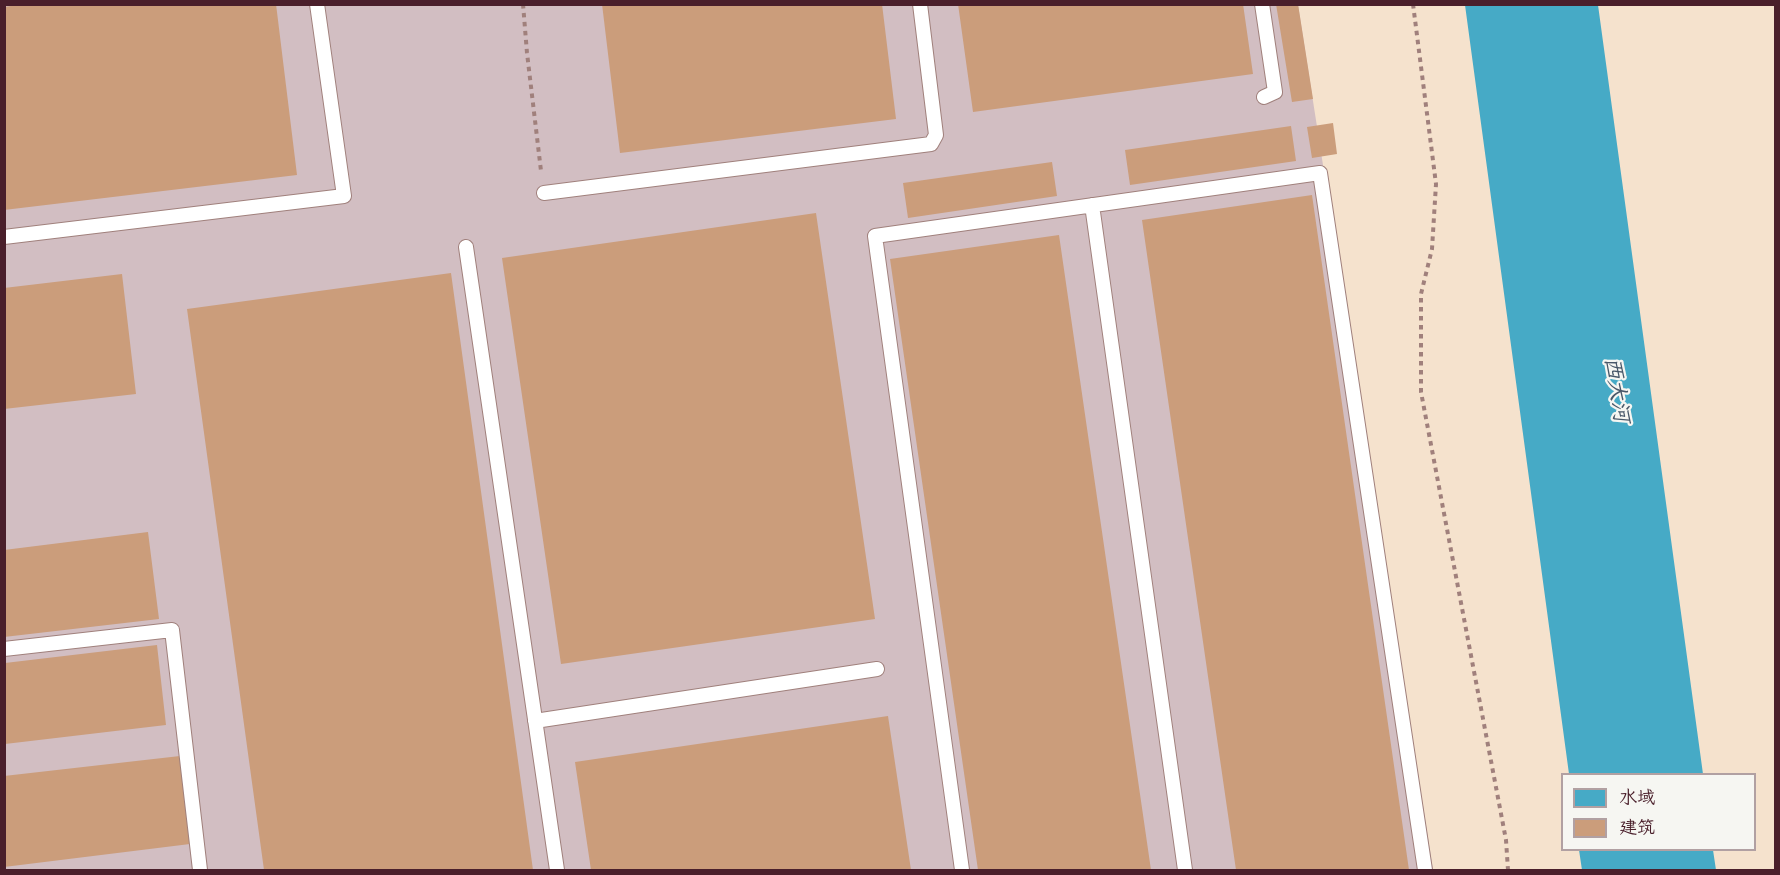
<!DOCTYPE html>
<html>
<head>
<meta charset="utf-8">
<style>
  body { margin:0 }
  #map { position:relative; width:1780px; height:875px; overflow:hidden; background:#f5e2cd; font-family:"Indie Flower","LXGW WenKai TC",sans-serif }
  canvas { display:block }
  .frame { position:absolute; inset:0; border:6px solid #4a1f2b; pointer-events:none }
  .legend { position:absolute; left:1561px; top:773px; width:195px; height:78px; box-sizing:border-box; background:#f6f6f2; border:2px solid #b1a0a2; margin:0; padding:8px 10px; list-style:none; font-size:18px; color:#4a1f2b }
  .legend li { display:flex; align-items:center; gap:12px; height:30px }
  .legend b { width:30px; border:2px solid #b1a0a2 }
</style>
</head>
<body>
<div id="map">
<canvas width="1780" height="875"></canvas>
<div class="frame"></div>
<ul class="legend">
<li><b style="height:16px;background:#46aac6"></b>水域</li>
<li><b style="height:16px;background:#cb9d7b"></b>建筑</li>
</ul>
</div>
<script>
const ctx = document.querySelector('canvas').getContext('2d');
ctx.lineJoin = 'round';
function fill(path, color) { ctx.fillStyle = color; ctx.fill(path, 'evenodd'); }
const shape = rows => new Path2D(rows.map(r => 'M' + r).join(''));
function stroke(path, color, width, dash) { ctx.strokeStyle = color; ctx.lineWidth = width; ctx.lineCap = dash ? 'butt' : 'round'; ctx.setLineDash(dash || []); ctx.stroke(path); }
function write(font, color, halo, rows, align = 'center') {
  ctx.font = font + ' "Indie Flower","LXGW WenKai TC",sans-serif'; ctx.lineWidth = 4.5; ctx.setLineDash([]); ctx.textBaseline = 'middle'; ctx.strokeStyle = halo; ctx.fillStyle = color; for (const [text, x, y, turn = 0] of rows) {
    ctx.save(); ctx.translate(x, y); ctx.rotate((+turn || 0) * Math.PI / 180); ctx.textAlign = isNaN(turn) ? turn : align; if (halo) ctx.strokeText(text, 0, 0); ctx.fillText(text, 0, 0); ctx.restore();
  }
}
const industrial = shape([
  [5,5,1298,5,1433,870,5,870]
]);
const water = shape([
  [1465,5,1598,5,1703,774,1569,774],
  [1579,850,1713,850,1716,870,1582,870]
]);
const building = shape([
  [24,4,276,4,297,175,4,210,4,7],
  [602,4,882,4,896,119,620,153],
  [958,4,1243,4,1253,74,973,112],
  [1276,4,1298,4,1313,99,1292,102],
  [1333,123,1337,154,1312,158,1307,127],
  [1291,126,1296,161,1130,185,1125,150],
  [1052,162,1057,196,908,218,903,183],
  [1312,195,1409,870,1236,870,1142,220],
  [816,213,875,619,561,664,502,258],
  [1059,235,1151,870,978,870,890,259],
  [451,273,533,870,264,870,187,309],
  [122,274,136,394,4,409,4,288],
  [148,532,159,619,4,637,4,550],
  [157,645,166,725,5,744,5,663],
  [888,716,911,870,591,870,575,762],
  [180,756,190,844,4,867,4,776]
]);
const path = shape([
  [523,4,527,53,541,171],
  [1413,4,1436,184,1432,249,1421,294,1421,392,1506,840,1508,870]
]);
const service = shape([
  [1262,4,1275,92,1264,97],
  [544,193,931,144,936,135,920,4],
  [1092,205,1185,870],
  [4,237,344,196,317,4],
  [466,247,557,870],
  [4,649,172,630,200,870],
  [535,721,877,669],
  [962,870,875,236,1320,173,1425,870]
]);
const waterNames = [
  ["西大河",1614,390,81]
];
fill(industrial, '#d2bec2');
fill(water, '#46aac6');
fill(building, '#cb9d7b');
stroke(service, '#a0807c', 16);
stroke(path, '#a0807c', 4, [4.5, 4.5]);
stroke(service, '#fff', 14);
write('italic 22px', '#485769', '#f6f6f2', waterNames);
</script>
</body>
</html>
